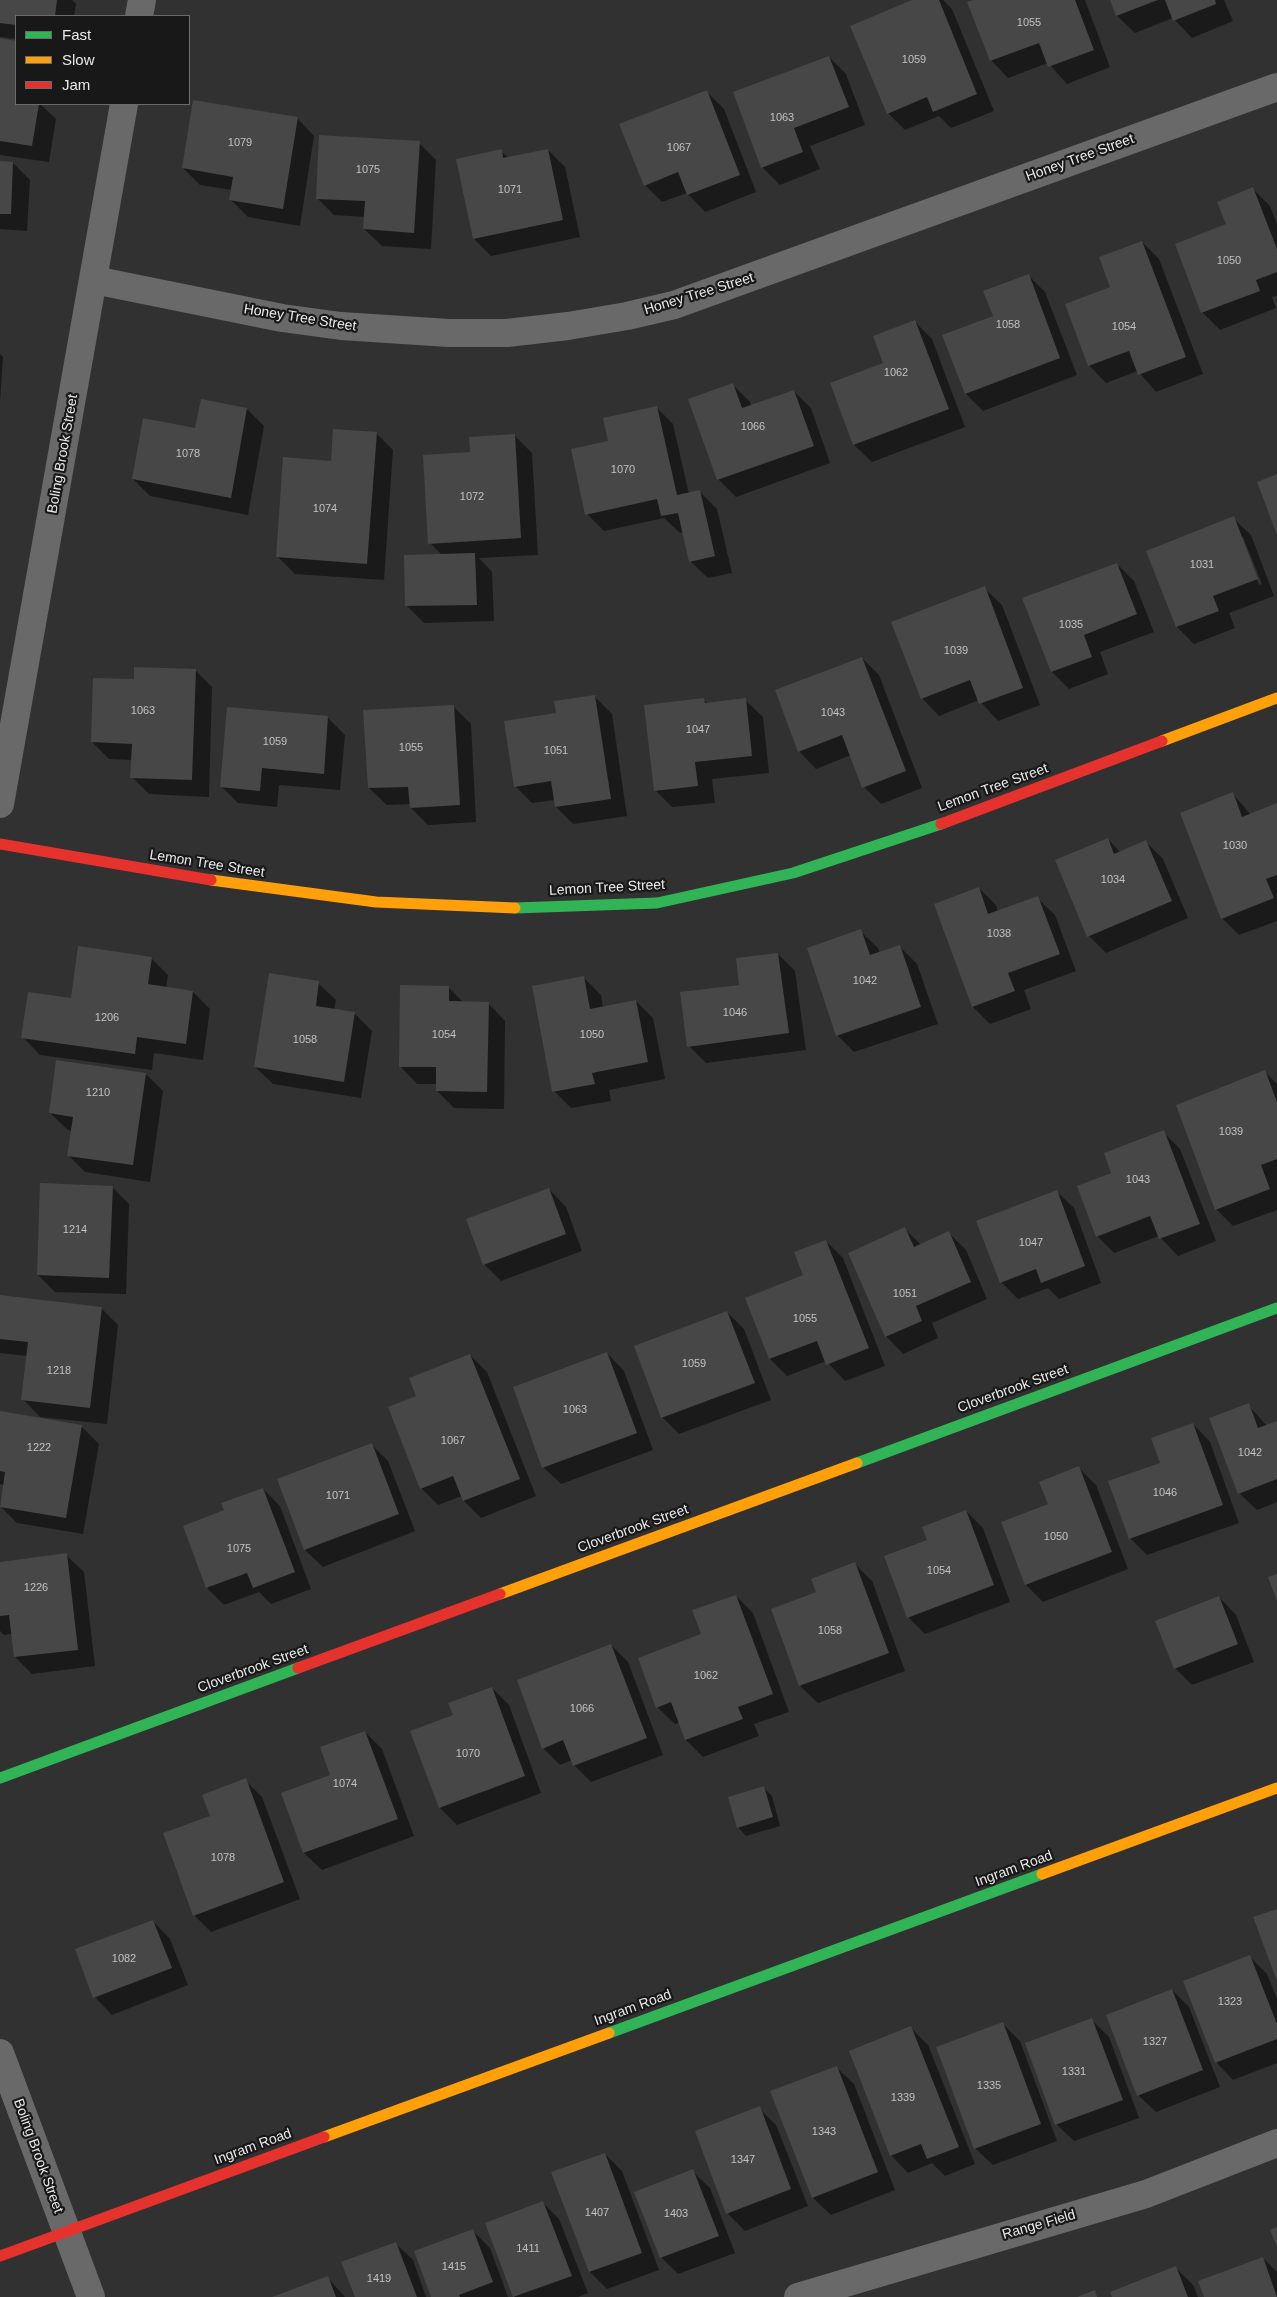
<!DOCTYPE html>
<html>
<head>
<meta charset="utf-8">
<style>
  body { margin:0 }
  #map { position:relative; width:1277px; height:2297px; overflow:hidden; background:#313131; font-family:Helvetica,sans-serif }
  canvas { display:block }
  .legend { position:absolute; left:15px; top:15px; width:175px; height:90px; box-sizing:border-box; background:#191819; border:1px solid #6c6b6d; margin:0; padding:6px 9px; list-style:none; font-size:15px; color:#e9e8ea }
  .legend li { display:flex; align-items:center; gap:10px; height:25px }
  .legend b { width:25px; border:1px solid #6c6b6d }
</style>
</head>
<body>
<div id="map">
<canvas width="1277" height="2297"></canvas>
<ul class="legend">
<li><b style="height:6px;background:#30b455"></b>Fast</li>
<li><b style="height:6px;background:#ff9f0a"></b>Slow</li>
<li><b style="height:6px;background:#e5322d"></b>Jam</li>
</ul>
</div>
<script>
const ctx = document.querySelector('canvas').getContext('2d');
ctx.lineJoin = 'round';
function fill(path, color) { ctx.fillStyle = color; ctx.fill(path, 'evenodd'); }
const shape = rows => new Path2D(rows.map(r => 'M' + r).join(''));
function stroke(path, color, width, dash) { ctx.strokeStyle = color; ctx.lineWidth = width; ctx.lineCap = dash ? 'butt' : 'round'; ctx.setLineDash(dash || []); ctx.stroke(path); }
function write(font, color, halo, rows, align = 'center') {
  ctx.font = font + ' Helvetica,sans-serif'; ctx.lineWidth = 4.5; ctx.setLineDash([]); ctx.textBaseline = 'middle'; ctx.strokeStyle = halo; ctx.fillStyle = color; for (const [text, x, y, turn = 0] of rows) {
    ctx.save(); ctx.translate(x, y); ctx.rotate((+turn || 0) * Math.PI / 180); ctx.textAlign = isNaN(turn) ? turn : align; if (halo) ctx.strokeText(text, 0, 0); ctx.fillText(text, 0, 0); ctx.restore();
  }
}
const shadow = shape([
  [0,0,72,0,76,4,74,16,16,16,16,39,0,37],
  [916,0,943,0,952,9,994,111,951,128,939,116,905,130,888,113],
  [977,0,1085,0,1110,67,1067,84,1048,63,1008,78,991,60],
  [1111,0,1224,0,1233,21,1192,38,1173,18,1135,33,1117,16],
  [0,40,16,42,16,104,40,104,56,119,49,162,0,155],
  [829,57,846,74,865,125,810,146,820,169,780,185,762,167,735,93],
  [706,91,724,109,756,192,705,212,687,193,662,202,645,185],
  [297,118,314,136,300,226,248,217,231,200,232,190,200,185,183,168],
  [419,143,436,160,431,249,382,246,364,229,365,217,334,215,317,198],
  [548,150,565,167,580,237,491,256,474,239,501,151,509,158],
  [0,162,13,163,30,180,27,231,0,229],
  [1253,189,1270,206,1277,224,1277,296,1272,297,1276,308,1220,330,1202,312,1176,245,1227,225],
  [1142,242,1159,259,1203,374,1156,392,1138,371,1106,383,1089,365,1111,288],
  [1028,275,1045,292,1077,375,983,411,966,394,943,336,994,316],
  [915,322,932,339,965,427,872,462,854,445,831,384,885,364],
  [0,354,3,357,0,402],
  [733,385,750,402,751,406,794,391,811,408,830,463,736,497,718,479],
  [656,407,673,424,689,494,700,492,717,509,732,573,708,578,690,561,684,532,680,533,664,518,604,531,587,514,609,442],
  [247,409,264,426,248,515,150,496,133,479,196,430],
  [376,433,393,450,384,580,295,574,277,556,332,462],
  [515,436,532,453,538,555,479,558,492,572,494,621,424,623,407,606,442,555,430,543,472,454],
  [1233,518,1251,535,1274,596,1229,613,1235,628,1194,644,1177,627,1147,551],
  [1240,537,1243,537,1262,584,1259,585],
  [1117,564,1134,581,1154,632,1100,652,1108,674,1069,689,1052,672],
  [984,588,1002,605,1040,705,998,721,979,700,939,716,922,698],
  [862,658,879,675,922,788,881,804,864,787,851,755,816,769,799,751],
  [195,670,212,687,209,797,149,794,132,777,132,760,109,759,92,742,135,680],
  [595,697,612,714,627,816,573,824,556,807,555,800,532,803,515,786,558,714],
  [704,700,708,704,745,700,763,717,769,773,712,779,715,803,672,807,655,790],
  [454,707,471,724,476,822,428,825,411,808,411,804,387,805,369,788],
  [327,717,345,735,340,790,279,785,277,807,238,803,221,786],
  [1233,794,1251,815,1277,805,1277,921,1239,935,1222,918],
  [1108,839,1120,852,1146,842,1163,859,1188,918,1106,953,1089,936],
  [979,888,996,905,998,912,1037,898,1055,915,1076,971,1024,990,1031,1009,990,1024,973,1007],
  [860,931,878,948,880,954,900,947,917,964,938,1024,854,1052,837,1035],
  [778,954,795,971,806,1050,706,1063,689,1046],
  [151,958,168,975,166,988,193,992,210,1009,203,1060,154,1053,152,1070,40,1055,23,1037,72,1000],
  [583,977,601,995,603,1008,636,1001,653,1018,665,1079,609,1090,611,1101,571,1108,554,1091],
  [318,983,336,1000,334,1010,355,1014,372,1031,361,1098,273,1084,255,1067],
  [448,987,464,1003,488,1003,505,1021,504,1109,454,1108,437,1091,437,1084,417,1084,400,1066],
  [1265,1072,1277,1084,1277,1210,1233,1226,1216,1209],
  [146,1074,163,1091,150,1182,85,1172,68,1155,72,1131,68,1130,50,1113],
  [1163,1132,1180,1149,1216,1241,1178,1256,1159,1236,1114,1253,1097,1236,1113,1174],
  [112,1187,129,1204,126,1294,55,1292,38,1275],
  [549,1189,566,1207,582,1251,501,1281,484,1264],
  [1056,1191,1074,1208,1101,1283,1059,1299,1048,1288,1018,1299,1001,1282],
  [905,1229,921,1245,949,1233,966,1250,987,1299,932,1323,938,1338,903,1354,886,1336,850,1253],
  [826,1241,843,1258,885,1366,845,1381,826,1361,787,1376,770,1359,747,1298,805,1275],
  [0,1296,101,1308,118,1325,107,1424,40,1417,23,1399,27,1356,0,1353],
  [727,1312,744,1329,771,1400,679,1434,662,1417],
  [607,1353,624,1371,653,1450,561,1484,543,1467],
  [470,1355,487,1372,536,1496,481,1518,464,1501,462,1496,438,1505,421,1488,418,1397],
  [1248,1405,1267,1426,1277,1422,1277,1502,1257,1510,1239,1493],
  [0,1413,82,1427,99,1444,83,1534,17,1523,0,1506,4,1485,0,1484],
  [1193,1424,1210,1442,1239,1523,1147,1555,1130,1538,1161,1463],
  [371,1444,388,1461,415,1531,323,1567,305,1550,279,1480],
  [1079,1468,1096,1485,1128,1569,1043,1602,1026,1585,1002,1523,1049,1505],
  [263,1489,280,1506,311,1589,271,1604,259,1592,224,1605,207,1588,226,1511],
  [966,1511,983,1528,1010,1602,925,1634,908,1617,929,1541],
  [66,1555,84,1572,95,1666,32,1674,15,1657,12,1634,4,1635,0,1631,0,1563],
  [855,1564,872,1581,905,1671,818,1703,800,1686,773,1610,817,1593],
  [736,1596,753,1613,789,1712,754,1724,759,1736,703,1757,686,1740,680,1722,675,1724,657,1707,703,1635],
  [1219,1597,1236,1615,1254,1662,1192,1685,1175,1668],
  [611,1645,628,1662,663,1755,591,1782,574,1765,572,1760,560,1765,543,1748],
  [492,1688,509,1705,541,1793,457,1825,440,1808,412,1732,454,1716],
  [365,1732,382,1749,414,1836,322,1870,304,1853,283,1794,332,1776],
  [245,1780,262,1797,300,1899,211,1932,194,1915],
  [764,1788,772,1796,780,1826,746,1836,738,1827],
  [153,1921,170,1939,188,1985,112,2015,95,1997,77,1950],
  [1250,1957,1267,1974,1277,1999,1277,2063,1233,2080,1216,2062],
  [1172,1990,1189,2007,1220,2087,1156,2112,1138,2095],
  [1092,2020,1109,2037,1139,2118,1074,2141,1056,2124],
  [1003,2024,1020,2041,1057,2141,993,2165,975,2148],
  [911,2028,928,2045,975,2164,945,2176,932,2163,908,2173,891,2155],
  [836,2067,854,2084,895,2190,831,2215,813,2198,772,2092],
  [759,2108,776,2125,808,2206,745,2231,728,2214,697,2132],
  [605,2154,622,2171,659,2270,607,2289,590,2272,553,2173],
  [692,2171,710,2188,735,2253,678,2274,661,2257],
  [542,2202,559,2219,588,2293,578,2297,514,2297,486,2224],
  [473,2231,490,2248,508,2297,433,2297],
  [395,2243,413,2260,426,2297,356,2297],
  [1263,2258,1277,2272,1277,2297,1205,2297],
  [1176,2268,1193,2285,1198,2297,1114,2297],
  [327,2277,345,2297,276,2297]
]);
const building = shape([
  [0,0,57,0,55,16,16,16,16,25,0,23],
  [912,0,939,0,977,94,933,112,927,97,887,114,850,26],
  [973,0,1075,0,1094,50,1048,67,1039,43,990,61,967,2],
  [1110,0,1158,0,1116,16],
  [1165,0,1215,0,1216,4,1173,21],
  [0,38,16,41,16,104,39,104,32,146,0,141],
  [829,56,849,107,794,128,803,152,761,168,733,92],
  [707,90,740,175,687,195,678,172,644,186,619,124],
  [193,100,298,117,283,209,229,200,233,177,182,168],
  [319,135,420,141,414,233,363,229,365,201,316,199],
  [502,149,503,158,548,149,563,220,473,239,456,159],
  [0,161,13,162,11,214,0,214],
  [1253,187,1277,249,1277,272,1256,280,1260,291,1201,313,1175,244,1226,224,1217,202],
  [1142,241,1186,357,1138,375,1129,351,1088,366,1065,304,1110,287,1099,257],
  [1029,274,1060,358,965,394,942,335,993,316,983,291],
  [915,320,949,409,853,445,830,383,883,363,873,336],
  [733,383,742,408,794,390,814,446,717,480,688,399],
  [201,399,247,408,231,498,132,479,143,418,195,428],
  [657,406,677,495,700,490,715,556,689,562,678,513,661,516,657,499,585,515,571,449,608,441,603,418],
  [333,429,377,432,367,564,276,557,283,457,331,461],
  [515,434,521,538,428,544,423,455,470,452,469,437],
  [1277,474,1277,535,1257,482],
  [1234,516,1258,579,1213,596,1219,611,1176,627,1146,551],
  [475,553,477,605,405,606,404,555],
  [1117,563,1137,614,1084,635,1092,657,1051,672,1022,598],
  [985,586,1023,688,979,704,970,680,921,699,891,622],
  [862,657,906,771,862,788,842,735,798,752,775,690],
  [134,667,196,669,192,780,130,778,132,744,91,742,93,678,134,679],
  [595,695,611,799,555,807,551,781,514,787,504,721,556,713,554,701],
  [704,698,705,703,746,698,752,756,695,762,698,786,654,791,644,705],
  [454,705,460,805,410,808,408,787,368,788,363,710],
  [227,707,328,716,324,774,262,768,260,791,220,787],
  [1233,792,1242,817,1277,803,1277,875,1266,879,1274,898,1221,919,1180,813],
  [1108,838,1114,854,1146,840,1172,901,1087,937,1055,860],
  [979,887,988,914,1038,896,1060,954,1008,973,1015,991,972,1007,934,904],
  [861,929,870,955,900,945,921,1007,836,1036,807,948],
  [78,946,152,957,148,984,193,991,186,1044,137,1037,135,1054,21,1038,28,992,71,998],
  [778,953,789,1033,687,1047,680,992,739,985,736,958],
  [269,973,319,981,316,1006,355,1012,344,1082,254,1067],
  [584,976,590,1009,636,1000,648,1062,592,1073,595,1084,552,1092,532,986],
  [400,985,449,986,449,1001,489,1002,487,1092,436,1091,436,1067,399,1067],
  [56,1060,146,1073,133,1165,67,1156,73,1117,49,1113],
  [1265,1070,1277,1102,1277,1159,1261,1165,1270,1189,1215,1210,1176,1105],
  [1164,1130,1200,1224,1159,1239,1150,1216,1096,1237,1077,1186,1111,1173,1104,1153],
  [40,1183,113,1186,109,1278,37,1275],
  [549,1188,566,1234,483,1265,466,1219],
  [1057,1190,1085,1266,1041,1283,1036,1269,1000,1283,976,1221],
  [905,1227,914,1247,949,1231,971,1282,916,1306,922,1321,885,1337,848,1253],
  [826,1240,869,1348,826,1365,817,1341,769,1359,745,1298,803,1275,794,1252],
  [0,1295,102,1307,90,1408,21,1400,28,1342,0,1339],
  [727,1311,755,1383,661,1418,634,1346],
  [607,1352,637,1433,542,1468,513,1387],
  [470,1354,520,1479,463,1501,453,1476,420,1489,388,1407,416,1396,409,1378],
  [1249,1403,1258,1428,1277,1421,1277,1479,1238,1494,1209,1418],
  [0,1411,82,1425,66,1518,0,1507,5,1472,0,1471],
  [1193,1423,1223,1505,1129,1539,1108,1481,1160,1463,1151,1438],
  [372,1443,399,1514,304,1550,277,1479],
  [1079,1466,1112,1552,1025,1585,1001,1522,1048,1504,1039,1482],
  [263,1488,295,1572,253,1588,247,1573,206,1588,183,1526,224,1510,221,1503],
  [966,1510,994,1585,907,1618,884,1556,927,1540,922,1527],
  [67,1553,78,1650,14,1657,9,1615,0,1616,0,1562],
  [855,1562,889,1653,799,1686,771,1609,816,1592,811,1579],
  [1277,1574,1277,1601,1268,1577],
  [736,1595,773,1694,738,1707,743,1719,685,1740,671,1702,656,1708,638,1658,701,1634,692,1610],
  [1219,1596,1238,1644,1174,1669,1155,1621],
  [611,1644,647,1738,573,1766,563,1740,542,1749,517,1680],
  [492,1687,525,1776,439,1808,410,1731,453,1715,448,1703],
  [365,1731,398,1819,303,1853,281,1793,330,1775,320,1747],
  [246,1778,284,1882,193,1916,163,1833,210,1816,202,1795],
  [764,1786,773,1817,737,1828,728,1797],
  [1277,1909,1277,1981,1253,1917],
  [153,1920,172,1968,93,1998,75,1949],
  [1250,1955,1277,2024,1277,2039,1215,2063,1183,1981],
  [1172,1989,1203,2070,1137,2096,1106,2015],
  [1092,2018,1123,2100,1055,2125,1025,2043],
  [1003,2022,1041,2124,974,2149,936,2047],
  [911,2026,959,2147,927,2159,921,2144,890,2156,849,2051],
  [837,2066,878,2172,812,2198,770,2091],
  [760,2106,791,2189,726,2214,695,2131],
  [605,2153,642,2253,589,2272,551,2172],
  [693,2169,719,2236,660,2258,634,2192],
  [543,2201,572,2276,513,2297,485,2223],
  [1277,2227,1277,2247,1270,2230],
  [473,2229,493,2282,459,2295,460,2297,431,2297,414,2251],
  [396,2242,417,2297,355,2297,341,2262],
  [1263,2257,1277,2297,1204,2297,1198,2281],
  [1176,2266,1188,2297,1112,2297,1110,2292],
  [328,2276,336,2297,272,2297],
  [1095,2290,1097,2297,1077,2297]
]);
const street = shape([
  [139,16,142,0],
  [94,280,282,318,341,326,449,333,507,333,568,326,627,316,674,305,1277,87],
  [0,804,124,104],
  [0,2053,91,2297],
  [798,2297,1146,2194,1277,2143]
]);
const fast = shape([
  [515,908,657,903,793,873,941,824],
  [857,1463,1277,1308],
  [0,1778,298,1668],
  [609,2033,1042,1874]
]);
const slow = shape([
  [1162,741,1277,698],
  [211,880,376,902,515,908],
  [500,1594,857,1463],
  [1042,1874,1277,1788],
  [324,2137,609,2033]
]);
const jam = shape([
  [941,824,1162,741],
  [0,844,211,880],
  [298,1668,500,1594],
  [0,2256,324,2137]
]);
const numberNames = [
  ["1055",1029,23],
  ["1059",914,60],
  ["1063",782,118],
  ["1079",240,143],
  ["1067",679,148],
  ["1075",368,170],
  ["1071",510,190],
  ["1050",1229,261],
  ["1058",1008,325],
  ["1054",1124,327],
  ["1062",896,373],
  ["1066",753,427],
  ["1078",188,454],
  ["1070",623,470],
  ["1072",472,497],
  ["1074",325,509],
  ["1031",1202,565],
  ["1035",1071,625],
  ["1039",956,651],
  ["1063",143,711],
  ["1043",833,713],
  ["1047",698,730],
  ["1059",275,742],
  ["1055",411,748],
  ["1051",556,751],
  ["1030",1235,846],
  ["1034",1113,880],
  ["1038",999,934],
  ["1042",865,981],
  ["1046",735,1013],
  ["1206",107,1018],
  ["1054",444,1035],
  ["1050",592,1035],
  ["1058",305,1040],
  ["1210",98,1093],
  ["1039",1231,1132],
  ["1043",1138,1180],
  ["1214",75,1230],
  ["1047",1031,1243],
  ["1051",905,1294],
  ["1055",805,1319],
  ["1059",694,1364],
  ["1218",59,1371],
  ["1063",575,1410],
  ["1067",453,1441],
  ["1222",39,1448],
  ["1042",1250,1453],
  ["1046",1165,1493],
  ["1071",338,1496],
  ["1050",1056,1537],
  ["1075",239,1549],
  ["1054",939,1571],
  ["1226",36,1588],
  ["1058",830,1631],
  ["1062",706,1676],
  ["1066",582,1709],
  ["1070",468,1754],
  ["1074",345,1784],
  ["1078",223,1858],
  ["1082",124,1959],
  ["1323",1230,2002],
  ["1327",1155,2042],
  ["1331",1074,2072],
  ["1335",989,2086],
  ["1339",903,2098],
  ["1343",824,2132],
  ["1347",743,2160],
  ["1407",597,2213],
  ["1403",676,2214],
  ["1411",528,2249],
  ["1415",454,2267],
  ["1419",379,2279]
];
const streetNames = [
  ["Honey Tree Street",1080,158,-20],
  ["Honey Tree Street",699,294,-17],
  ["Honey Tree Street",300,318,9],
  ["Boling Brook Street",63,454,-80],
  ["Lemon Tree Street",993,788,-20],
  ["Lemon Tree Street",207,864,9],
  ["Lemon Tree Street",607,888,-3],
  ["Cloverbrook Street",1013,1389,-20],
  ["Cloverbrook Street",633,1529,-20],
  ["Cloverbrook Street",253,1669,-20],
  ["Ingram Road",1014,1869,-20],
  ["Ingram Road",633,2008,-20],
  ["Ingram Road",253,2147,-20],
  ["Boling Brook Street",38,2156,70],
  ["Range Field",1039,2225,-16]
];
fill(shadow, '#0007');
fill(building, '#484748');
stroke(street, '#6a696a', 28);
stroke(fast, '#30b455', 11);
stroke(slow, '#ff9f0a', 11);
stroke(jam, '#e5322d', 11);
write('11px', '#c1c0c2', null, numberNames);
write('14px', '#e9e8ea', '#191819', streetNames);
</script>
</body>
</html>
